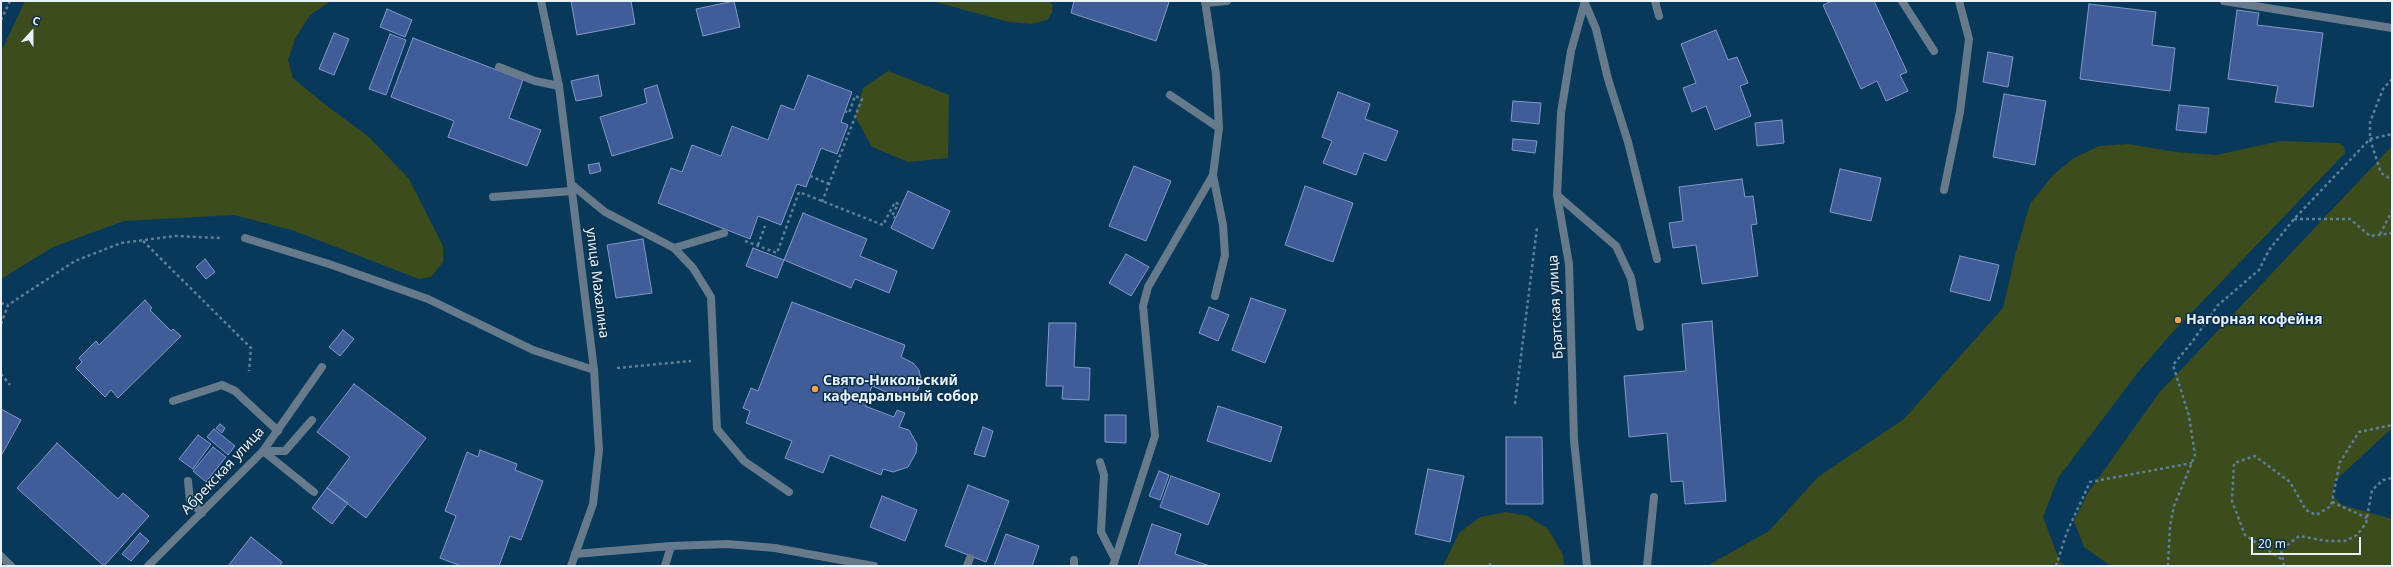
<!DOCTYPE html>
<html>
<head>
<meta charset="utf-8">
<style>
  body { margin:0 }
  #map { position:relative; width:2393px; height:567px; overflow:hidden; background:#08395a; font-family:"Noto Sans",sans-serif }
  canvas { display:block }
  .frame { position:absolute; inset:0; border:2px solid #e8f2fa; pointer-events:none }
  .north { position:absolute; left:12px; top:12px; width:40px; height:40px; -webkit-text-stroke:3px #0b2e48; paint-order:stroke; rotate:21deg; font-size:11px; font-weight:700; line-height:16px; text-align:center; color:#e8f2fa }
  .north::after { content:''; display:block; margin:auto; width:14px; height:18px; background:#e8f2fa; clip-path:polygon(50% 0,100% 100%,50% 72%,0 100%) }
  .scale { position:absolute; left:2251px; top:537px; width:110px; height:18px; box-sizing:border-box; border:2px solid #e8f2fa; border-top:0; padding-left:5px; font-size:12px; line-height:14px; white-space:nowrap; color:#e8f2fa; -webkit-text-stroke:3px #0b2e48; paint-order:stroke }
</style>
</head>
<body>
<div id="map">
<canvas width="2393" height="567"></canvas>
<div class="frame"></div>
<div class="north">С</div>
<div class="scale">20 m</div>
</div>
<script>
const ctx = document.querySelector('canvas').getContext('2d');
ctx.lineJoin = 'round';
function fill(path, color) { ctx.fillStyle = color; ctx.fill(path, 'evenodd'); }
const shape = rows => new Path2D(rows.map(r => 'M' + r).join(''));
function stroke(path, color, width, dash) { ctx.strokeStyle = color; ctx.lineWidth = width; ctx.lineCap = dash ? 'butt' : 'round'; ctx.setLineDash(dash || []); ctx.stroke(path); }
function write(font, color, halo, rows, align = 'center') {
  ctx.font = font + ' "Noto Sans",sans-serif'; ctx.lineWidth = 3; ctx.setLineDash([]); ctx.textBaseline = 'middle'; ctx.strokeStyle = halo; ctx.fillStyle = color; for (const [text, x, y, turn = 0] of rows) {
    ctx.save(); ctx.translate(x, y); ctx.rotate((+turn || 0) * Math.PI / 180); ctx.textAlign = isNaN(turn) ? turn : align; if (halo) ctx.strokeText(text, 0, 0); ctx.fillText(text, 0, 0); ctx.restore();
  }
}
const green = shape([
  [25,1,331,1,310,15,295,39,288,60,293,78,327,106,369,137,409,179,443,246,443,262,431,277,419,279,292,230,234,215,124,221,53,247,1,279,1,52],
  [932,1,1048,1,1053,5,1052,13,1047,20,1031,24,1009,22],
  [888,71,949,95,948,158,908,162,872,147,855,116,863,88],
  [2281,141,2339,143,2344,147,2345,153,2171,334,2139,371,2058,478,2043,517,2060,562,2066,566,1707,566,1769,531,1818,477,1904,419,2003,308,2016,252,2030,204,2053,175,2074,158,2099,146,2128,144,2176,152,2216,155],
  [2392,146,2392,428,2334,482,2333,496,2342,505,2392,519,2392,566,2115,566,2108,564,2084,547,2074,521,2087,494,2159,393],
  [1506,512,1528,516,1548,529,1563,555,1564,566,1443,566,1459,533,1480,517]
]);
const building = shape([
  [571,1,631,1,635,24,577,35,571,1],
  [734,1,740,27,703,36,696,9,734,1],
  [1074,1,1167,1,1169,2,1156,41,1071,13,1074,1],
  [1832,1,1874,1,1907,72,1900,75,1908,91,1886,101,1877,81,1861,89,1823,5,1832,1],
  [2089,4,2156,12,2152,45,2175,48,2170,91,2080,79,2089,4],
  [387,9,412,20,405,37,380,27,387,9],
  [2237,10,2259,13,2257,25,2323,33,2313,107,2275,102,2278,86,2228,79,2237,10],
  [1716,30,1728,60,1737,57,1748,83,1740,86,1751,116,1715,130,1706,106,1692,112,1683,88,1696,83,1681,44,1716,30],
  [334,33,349,39,334,75,319,69,334,33],
  [390,34,406,40,386,95,369,89,390,34],
  [413,38,523,80,509,118,541,130,527,166,448,137,454,121,391,97,413,38],
  [1988,52,2013,57,2008,87,1983,82,1988,52],
  [598,75,602,96,576,101,571,81,598,75],
  [808,75,852,92,841,122,848,125,837,154,821,148,806,187,797,184,781,225,758,216,750,239,658,203,671,168,682,172,692,145,721,156,732,126,768,140,781,105,794,110,808,75],
  [657,85,673,138,612,156,600,117,647,103,644,89,657,85],
  [1338,92,1370,104,1365,119,1398,131,1386,161,1364,153,1356,175,1323,163,1332,141,1322,137,1338,92],
  [2004,94,2046,101,2035,165,1993,157,2004,94],
  [1513,101,1541,103,1539,124,1511,121,1513,101],
  [2179,105,2209,108,2206,133,2176,130,2179,105],
  [1782,120,1784,143,1757,146,1755,123,1782,120],
  [1513,139,1537,141,1535,153,1512,150,1513,139],
  [599,163,601,171,590,174,588,165,599,163],
  [1134,166,1171,181,1146,241,1109,226,1134,166],
  [1840,169,1881,178,1871,221,1830,212,1840,169],
  [1742,179,1745,197,1753,196,1757,224,1751,225,1758,276,1702,284,1696,245,1673,248,1669,223,1683,221,1679,187,1742,179],
  [1305,186,1353,203,1333,262,1285,245,1305,186],
  [908,191,950,211,933,249,891,228,908,191],
  [803,213,867,239,860,256,897,271,889,293,855,279,851,288,784,260,803,213],
  [643,239,652,293,616,298,607,245,643,239],
  [753,248,784,260,777,278,746,266,753,248],
  [1126,254,1149,267,1131,296,1109,283,1126,254],
  [1960,256,1999,265,1990,301,1950,291,1960,256],
  [205,259,215,272,206,279,196,267,205,259],
  [1251,298,1286,310,1265,363,1232,350,1251,298],
  [145,300,152,308,150,310,171,331,173,329,181,336,118,398,111,390,105,397,76,368,82,362,79,358,96,341,99,345,145,300],
  [792,302,905,345,901,357,913,363,919,370,921,380,918,390,910,396,899,397,872,386,865,406,894,417,897,410,905,413,899,427,909,430,917,444,916,453,908,467,893,472,883,469,881,475,830,455,823,473,785,458,792,441,746,423,750,411,743,408,751,388,758,391,792,302],
  [1209,307,1229,315,1218,341,1199,333,1209,307],
  [1712,321,1726,501,1685,504,1683,481,1671,482,1667,433,1629,437,1624,376,1686,371,1682,324,1712,321],
  [1049,323,1076,323,1074,367,1090,368,1089,400,1062,399,1063,386,1046,386,1049,323],
  [343,330,354,339,340,356,329,347,343,330],
  [354,384,426,438,366,518,327,488,350,457,317,432,354,384],
  [1218,406,1282,427,1271,462,1207,441,1218,406],
  [1,409,21,420,1,456,1,409],
  [1105,415,1126,415,1126,443,1105,442,1105,415],
  [220,424,225,428,222,433,216,428,220,424],
  [983,427,993,431,985,457,974,454,983,427],
  [214,429,235,446,228,455,207,437,214,429],
  [198,435,211,444,193,469,179,459,198,435],
  [1506,437,1542,437,1543,504,1506,504,1506,437],
  [57,443,118,499,123,493,149,516,104,566,17,488,57,443],
  [213,447,226,457,206,482,193,471,213,447],
  [480,450,517,464,515,470,543,481,521,540,510,536,499,566,461,566,440,558,456,516,445,511,467,452,478,457,480,450],
  [1428,469,1464,476,1450,542,1415,534,1428,469],
  [1159,471,1169,475,1160,500,1149,496,1159,471],
  [1171,476,1220,494,1208,525,1160,507,1171,476],
  [968,485,1009,501,986,562,945,546,968,485],
  [327,488,348,503,332,524,312,508,327,488],
  [882,496,917,510,905,541,870,527,882,496],
  [1152,524,1181,534,1175,554,1210,566,1138,566,1152,524],
  [140,533,149,541,131,561,122,554,140,533],
  [1006,534,1039,546,1032,566,994,566,1006,534],
  [251,537,282,562,280,566,228,566,251,537]
]);
const path = shape([
  [1,20,10,1],
  [2392,79,2383,89,2370,122,2370,139,2381,173,2392,180],
  [810,176,829,184],
  [822,202,862,99,855,96,849,113,845,111],
  [2294,219,2350,219,2370,236,2392,233],
  [2380,234,2392,211],
  [143,241,251,348,249,371],
  [745,241,777,253,799,192,883,225,895,202,898,204,892,216,896,218],
  [758,245,765,226],
  [1,303,8,305],
  [1,324,8,305,75,261,121,243,175,236,222,238],
  [617,368,691,361],
  [1,374,10,385],
  [1515,404,1537,228],
  [2332,502,2367,518],
  [2281,559,2245,535,2232,501,2234,463,2255,456,2290,482,2306,510,2316,515,2331,506,2340,462,2359,432,2392,425],
  [1490,566,1490,563],
  [2056,566,2067,532,2090,482,2192,463],
  [2168,566,2170,526,2174,506,2195,455,2189,416,2173,365,2192,342,2218,305,2259,270,2269,250,2294,219,2370,139,2392,134],
  [2284,566,2281,550,2299,536,2327,541,2345,541,2357,535,2366,523,2372,490,2383,480,2392,478]
]);
const lane = shape([
  [1585,1,1571,51,1561,113,1557,195,1569,264,1574,440,1587,566],
  [1655,1,1659,16],
  [1902,1,1934,51],
  [2224,1,2392,28],
  [1205,3,1227,1],
  [1585,3,1596,29,1608,79,1628,142,1657,259],
  [499,67,535,81,559,86],
  [1170,95,1219,128],
  [1213,175,1223,225,1225,255,1215,296],
  [571,184,605,212,674,248,693,268,711,297,717,429,744,461,789,492],
  [1944,190,1960,112,1969,39,1959,1],
  [1557,195,1616,246,1631,278,1640,327],
  [493,197,572,191],
  [245,238,329,264,428,299,533,350,594,370],
  [674,248,724,233],
  [173,401,222,385,235,391,278,431],
  [312,420,285,451,263,451,314,492],
  [1100,462,1104,475,1101,532,1115,559],
  [188,481,190,501,202,513],
  [575,554,671,546,727,544,775,548,874,566],
  [1,556,11,566],
  [1074,560,1074,566],
  [148,566,263,451,322,367],
  [665,566,671,546],
  [967,566,970,558],
  [1113,566,1155,436,1143,306,1148,287,1213,175,1219,128,1216,74,1205,1],
  [1647,566,1654,497]
]);
const street = shape([
  [541,1,559,86,594,370,599,450,593,504,571,566]
]);
const markers = [
  [2178,320,4,"#f6a247"],
  [815,389,4,"#f6a247"]
];
const streetNames = [
  ["улица Махалина",597,283,83],
  ["Братская улица",1556,307,-93],
  ["Абрекская улица",223,471,-47]
];
const poiNames = [
  ["Нагорная кофейня",2186,320],
  ["Свято-Никольский",823,381],
  ["кафедральный собор",823,397]
];
fill(green, '#3d4c1d');
fill(building, '#405c99');
stroke(building, '#8299c9', 1);
stroke(path, '#5d7f97', 2.5, [3, 3]);
stroke(lane, '#677a8b', 8);
stroke(street, '#677a8b', 8);
for (const [x, y, r, color] of markers) { const dot = new Path2D(); dot.arc(x, y, r, 0, 2 * Math.PI); ctx.fillStyle = color; ctx.fill(dot); stroke(dot, '#0b2e48', 1.5); }
write('14px', '#e8f2fa', '#0b2e48', streetNames);
write('bold 14px', '#e8f2fa', '#0b2e48', poiNames, 'left');
</script>
</body>
</html>
